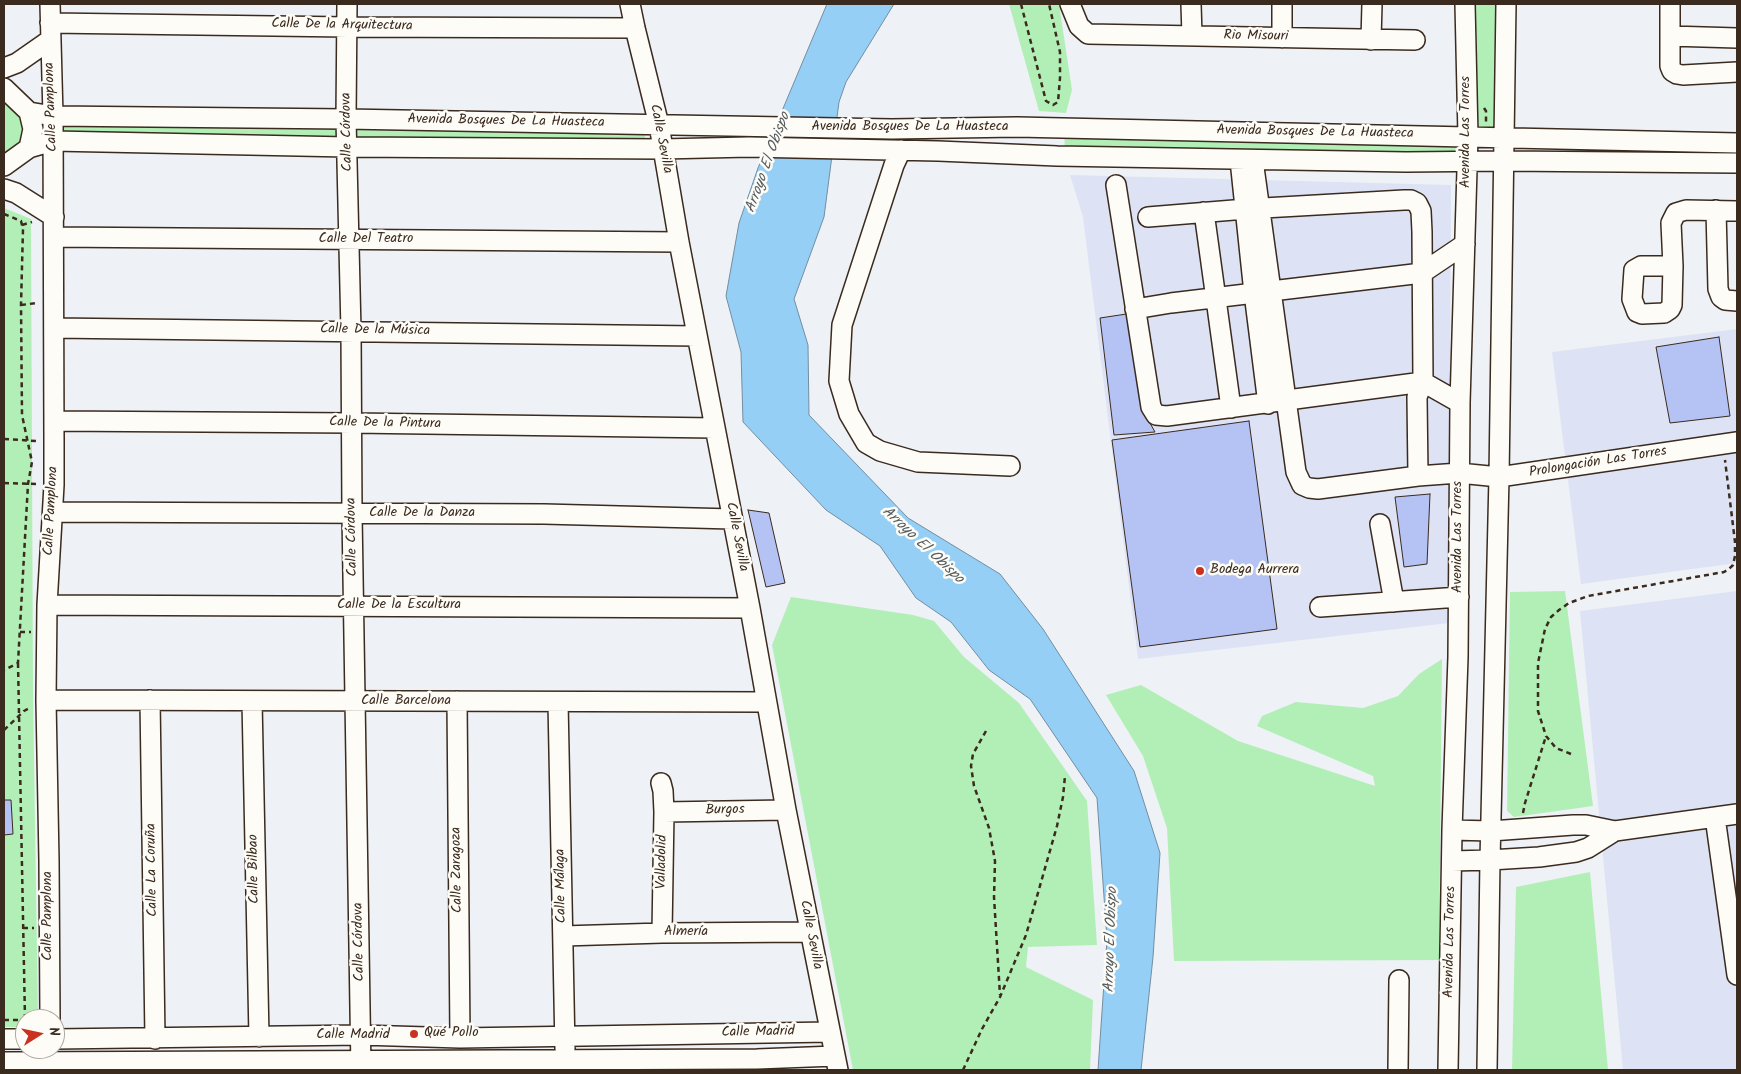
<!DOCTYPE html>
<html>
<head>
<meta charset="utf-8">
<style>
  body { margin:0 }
  #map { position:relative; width:1741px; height:1074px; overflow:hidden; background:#eef1f6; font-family:Kalam,sans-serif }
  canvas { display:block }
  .frame { position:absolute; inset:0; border:5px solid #3b2a1e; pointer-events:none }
  .north { position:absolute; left:15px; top:1009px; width:50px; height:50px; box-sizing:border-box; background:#fdfcf7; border:1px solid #afa8a0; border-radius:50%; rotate:80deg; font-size:14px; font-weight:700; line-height:20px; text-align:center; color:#3b2a1e }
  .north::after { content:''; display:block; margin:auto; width:18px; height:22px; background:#c8321e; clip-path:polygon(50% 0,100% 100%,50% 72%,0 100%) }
</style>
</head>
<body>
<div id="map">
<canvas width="1741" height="1074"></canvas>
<div class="frame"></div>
<div class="north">N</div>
</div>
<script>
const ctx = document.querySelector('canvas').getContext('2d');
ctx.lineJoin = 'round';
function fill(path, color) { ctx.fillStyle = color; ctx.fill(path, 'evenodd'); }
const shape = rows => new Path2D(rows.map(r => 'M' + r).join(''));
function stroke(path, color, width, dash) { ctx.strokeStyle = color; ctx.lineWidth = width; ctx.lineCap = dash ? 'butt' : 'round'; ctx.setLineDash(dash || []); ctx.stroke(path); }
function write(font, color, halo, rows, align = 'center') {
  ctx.font = font + ' Kalam,sans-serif'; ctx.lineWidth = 5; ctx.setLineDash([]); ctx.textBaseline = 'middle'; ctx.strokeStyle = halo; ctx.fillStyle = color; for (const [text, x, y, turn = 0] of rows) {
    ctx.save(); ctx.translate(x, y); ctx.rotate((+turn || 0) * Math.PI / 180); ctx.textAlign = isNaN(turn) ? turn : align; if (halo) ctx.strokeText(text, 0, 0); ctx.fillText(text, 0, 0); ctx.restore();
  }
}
const built = shape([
  [1070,175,1451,185,1449,623,1138,659,1083,217],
  [1737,329,1737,563,1581,584,1552,352],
  [1737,591,1737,1070,1623,1070,1580,611]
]);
const green = shape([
  [1009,4,1059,4,1072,90,1066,113,1039,111],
  [1468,4,1501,4,1499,127,1467,127,1466,163,1065,158,1064,119,1466,126],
  [4,88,25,107,32,139,4,159],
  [55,108,643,117,647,158,56,141],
  [4,208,31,219,33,692,38,1019,25,1019,25,1027,4,1027],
  [1565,591,1593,806,1514,817,1507,811,1510,592],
  [791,597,913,615,934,621,964,657,1019,703,1087,801,1097,945,1028,947,1026,967,1093,1000,1090,1070,853,1070,772,645],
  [1442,659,1439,960,1174,961,1167,828,1143,756,1106,695,1141,685,1238,741,1375,786,1373,776,1257,726,1262,716,1296,702,1363,708,1398,696,1419,674],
  [1590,872,1608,1070,1512,1070,1516,887]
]);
const water = shape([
  [827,4,894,4,846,82,839,102,824,217,794,299,808,345,809,415,908,518,1000,574,1043,629,1134,771,1160,853,1153,957,1141,1070,1098,1070,1107,939,1097,798,1030,699,989,670,951,622,916,598,880,546,826,510,743,422,741,352,726,296,739,223,758,168,827,4]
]);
const building = shape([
  [1133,313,1146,416,1155,432,1114,435,1100,318,1133,313],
  [1719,337,1730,416,1670,423,1656,347,1719,337],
  [1249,421,1277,629,1140,647,1112,440,1249,421],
  [1430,494,1427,564,1404,567,1395,497,1430,494],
  [748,510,769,513,785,583,766,587,748,510],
  [4,800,11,800,13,834,4,835,4,800]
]);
const path = shape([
  [1021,4,1046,101,1053,105,1058,102,1060,78,1060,52,1049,4],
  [1484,108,1486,111,1486,122],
  [4,214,21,221,23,229,21,305,22,415,32,462,28,484,18,663,4,670],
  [22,225,32,222],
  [21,305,37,303],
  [4,439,37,441],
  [4,483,37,484],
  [20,632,31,632],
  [18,663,25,1019],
  [4,730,24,711,31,707],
  [986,731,973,754,971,766,974,786,989,828,995,861,994,897,1000,995],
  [1571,754,1556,748,1546,736,1538,711,1538,663,1545,629,1551,617,1559,610,1569,603,1588,596,1724,572,1729,569,1733,565,1735,556,1735,542,1725,460],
  [1523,813,1525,803,1546,736],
  [23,928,34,928],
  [4,1020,25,1020],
  [963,1070,982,1029,1000,997,1026,935,1057,826,1063,797,1065,776]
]);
const minor = shape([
  [347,4,346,119,351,331,352,514,361,1070],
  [630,4,635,28,659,125,679,242,750,608,786,810,838,1070],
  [1070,4,1079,26,1088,34,1415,40],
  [1191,4,1192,36],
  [1670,4,1670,66,1672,71,1677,74,1683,75,1737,72],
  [50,23,348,27,635,28],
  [1670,36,1737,38],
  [1282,38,1282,4],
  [1371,40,1372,4],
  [4,68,17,63,50,40],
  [4,88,29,112,53,116,346,119,892,129,1017,127,1737,143],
  [29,112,33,129,29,148],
  [901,150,894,165,842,325,839,381,849,414,866,443,880,451,918,462,1010,466],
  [1240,160,1254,293,1268,404],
  [1253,160,1296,472,1302,485,1309,488,1318,489,1418,476,1459,473,1499,477,1737,442],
  [4,166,29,148,53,141,348,147,662,149,749,147,938,151,1057,156,1406,162,1504,161,1737,163],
  [1116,185,1151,407,1156,415,1167,416,1423,382,1460,403],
  [4,189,16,193,54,217],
  [1716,210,1718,289,1721,297,1725,300,1737,301],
  [1204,212,1231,408],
  [1148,217,1246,209,1404,200,1411,200,1417,203,1421,211,1422,232,1423,382,1417,397,1418,476],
  [54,237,679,242],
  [1673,266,1641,266,1634,270,1632,299,1637,312,1642,314,1664,313,1670,309,1672,305,1673,266,1671,223,1676,213,1686,210,1737,211],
  [1135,309,1171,303,1422,273,1465,244],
  [54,328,697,336],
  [54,421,353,423,715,428],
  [53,512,544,514,732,519],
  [1380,524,1394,602],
  [47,605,750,608],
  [1320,607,1459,597],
  [46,700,766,702],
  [150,700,155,1039],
  [252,701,259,1037],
  [457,701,460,1038],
  [558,702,565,1049],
  [661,783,663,791,664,812,662,933],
  [664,812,786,810],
  [1715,817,1737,975],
  [1452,830,1491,831,1573,825,1586,825,1615,831,1737,814],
  [1452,861,1490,860,1539,857,1576,852,1588,848,1615,831],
  [563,936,662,933,810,932],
  [50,1019,49,861,46,700,47,605,54,485,54,442,53,116,50,4],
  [4,1039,25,1039],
  [55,1039,361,1035,460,1038,830,1032],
  [4,1062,757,1059,835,1056],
  [1398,1070,1399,980],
  [1448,1070,1452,830,1458,657,1460,403,1468,136,1465,4],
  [1487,1070,1490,860,1499,477,1506,4]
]);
const markers = [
  [1200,571,5,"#c8321e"],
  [414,1034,5,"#c8321e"]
];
const streetNames = [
  ["Calle De la Arquitectura",342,26,1],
  ["Rio Misouri",1256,37,1],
  ["Calle Pamplona",52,107,-92],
  ["Avenida Bosques De La Huasteca",506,122,1],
  ["Avenida Bosques De La Huasteca",910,128],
  ["Calle Córdova",348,132,-91],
  ["Avenida Las Torres",1467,132,-90],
  ["Avenida Bosques De La Huasteca",1315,133,1],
  ["Calle Sevilla",660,139,79],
  ["Calle Del Teatro",366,240],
  ["Calle De la Música",375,331,1],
  ["Calle De la Pintura",385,424,1],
  ["Prolongación Las Torres",1598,463,-9],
  ["Calle Pamplona",52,511,-87],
  ["Calle De la Danza",422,514],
  ["Calle Córdova",353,537,-91],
  ["Calle Sevilla",736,537,79],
  ["Avenida Las Torres",1459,537,-90],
  ["Calle De la Escultura",399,606],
  ["Calle Barcelona",406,702],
  ["Burgos",725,811,-1],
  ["Valladolid",663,862,-89],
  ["Calle Bilbao",255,869,-91],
  ["Calle La Coruña",153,870,-91],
  ["Calle Zaragoza",458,870,-91],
  ["Calle Málaga",562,886,-91],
  ["Calle Pamplona",49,916,-90],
  ["Almería",686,933],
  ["Calle Sevilla",810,935,79],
  ["Calle Córdova",360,942,-91],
  ["Avenida Las Torres",1451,942,-89],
  ["Calle Madrid",758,1033,-1],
  ["Calle Madrid",353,1036]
];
const poiNames = [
  ["Bodega Aurrera",1210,571],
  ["Qué Pollo",424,1034]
];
const waterNames = [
  ["Arroyo El Obispo",769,163,-70],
  ["Arroyo El Obispo",922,546,43],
  ["Arroyo El Obispo",1112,940,-88]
];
fill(built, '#dde3f5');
fill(green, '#b2efb6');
fill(water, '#96cff6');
stroke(water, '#728da0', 1);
fill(building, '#b4c3f4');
stroke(building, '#3b2a1e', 1);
stroke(minor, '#3b2a1e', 22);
stroke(path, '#3b2a1e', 2.5, [5, 4]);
stroke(minor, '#fdfcf7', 19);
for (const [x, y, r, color] of markers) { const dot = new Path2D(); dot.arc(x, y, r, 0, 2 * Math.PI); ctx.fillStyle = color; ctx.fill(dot); stroke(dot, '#fdfcf7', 2); }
write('14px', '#3b2a1e', '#fdfcf7', streetNames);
write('14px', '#3b2a1e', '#fdfcf7', poiNames, 'left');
write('italic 15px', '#565c5f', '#fdfcf7', waterNames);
</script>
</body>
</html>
